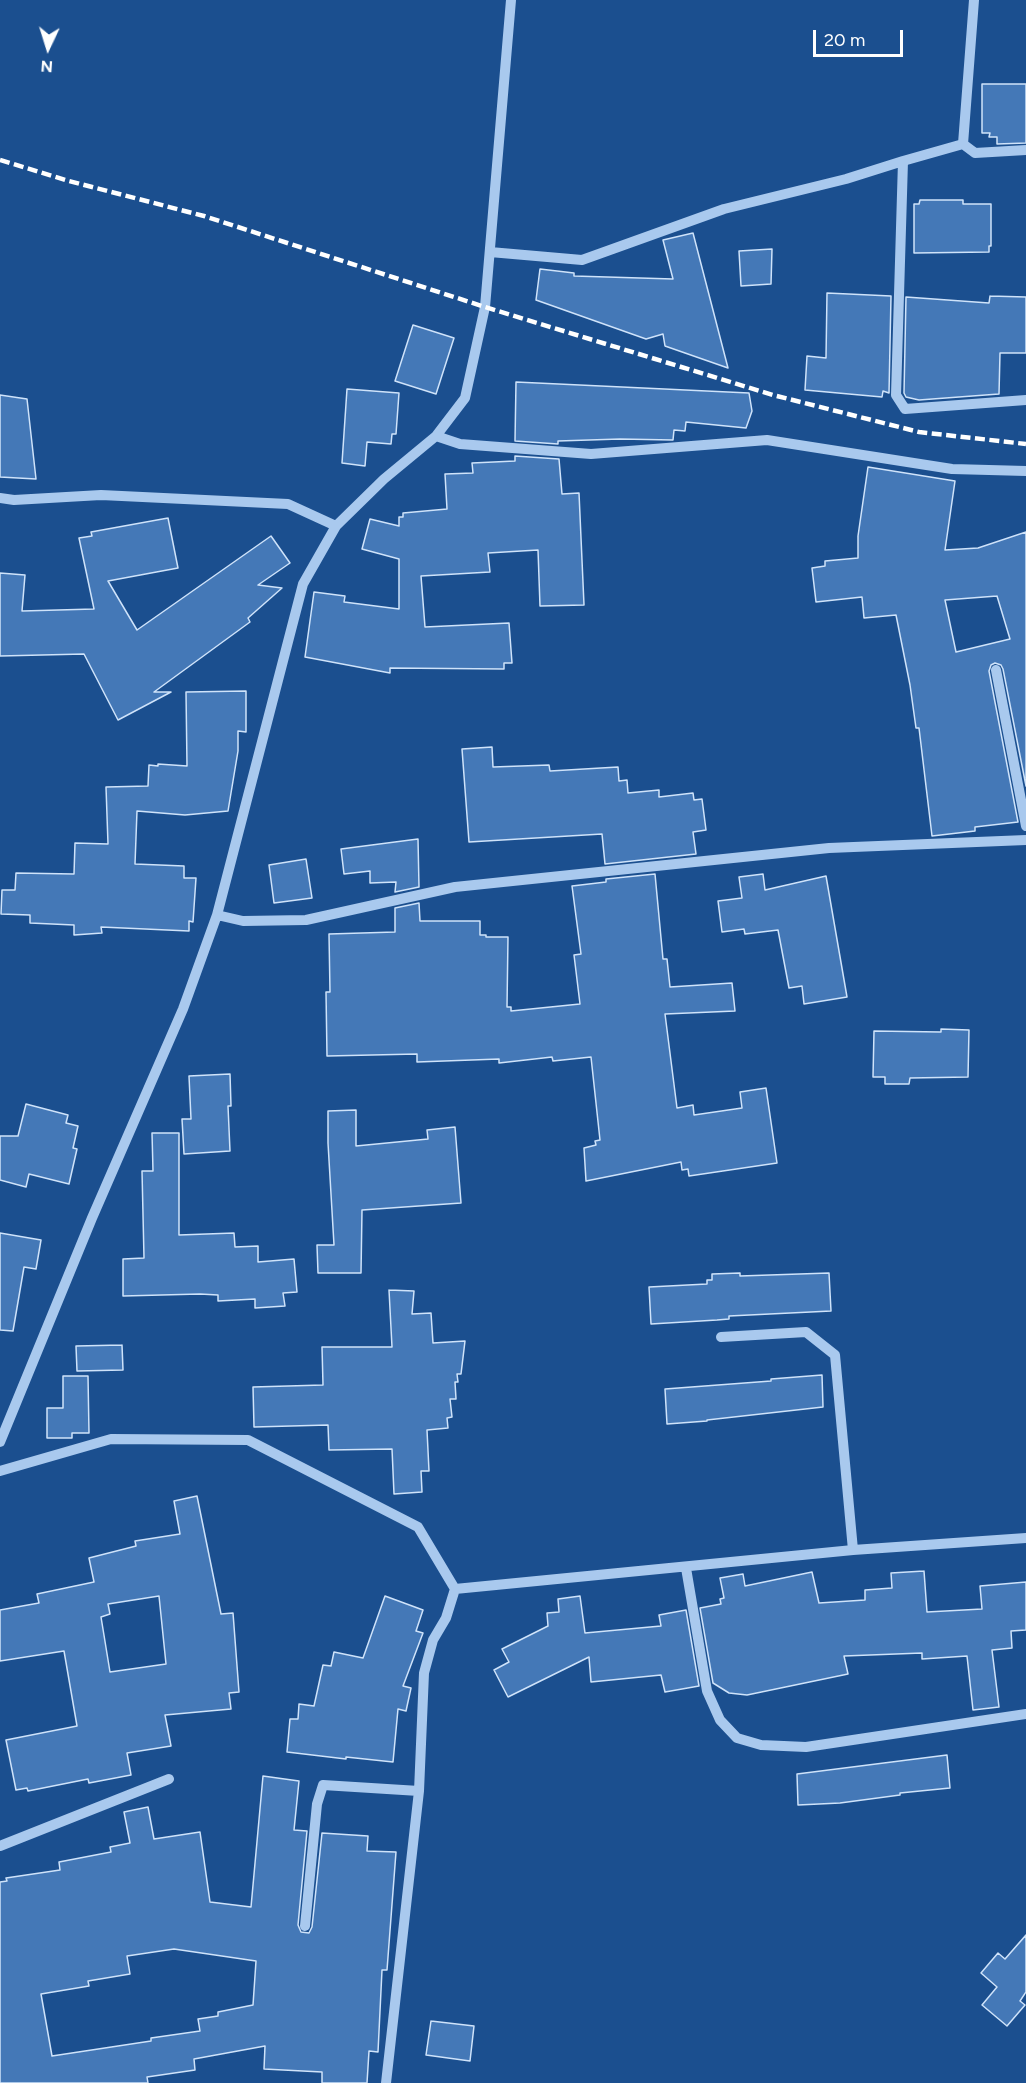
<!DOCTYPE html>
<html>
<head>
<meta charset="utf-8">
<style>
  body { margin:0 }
  #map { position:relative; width:1026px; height:2083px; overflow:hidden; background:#1b4f8f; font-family:Figtree,sans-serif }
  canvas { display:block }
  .north { position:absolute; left:18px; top:18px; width:60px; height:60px; -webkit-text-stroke:4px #1b4f8f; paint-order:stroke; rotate:184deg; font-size:16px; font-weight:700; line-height:24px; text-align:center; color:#fff }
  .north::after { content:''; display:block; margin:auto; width:21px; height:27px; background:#fff; clip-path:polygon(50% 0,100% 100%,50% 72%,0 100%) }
  .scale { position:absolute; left:813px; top:30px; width:90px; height:27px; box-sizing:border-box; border:3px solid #fff; border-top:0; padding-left:8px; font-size:18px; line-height:21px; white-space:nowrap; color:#fff; -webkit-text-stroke:4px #1b4f8f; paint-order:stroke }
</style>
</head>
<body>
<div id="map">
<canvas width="1026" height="2083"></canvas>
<div class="north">N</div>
<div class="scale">20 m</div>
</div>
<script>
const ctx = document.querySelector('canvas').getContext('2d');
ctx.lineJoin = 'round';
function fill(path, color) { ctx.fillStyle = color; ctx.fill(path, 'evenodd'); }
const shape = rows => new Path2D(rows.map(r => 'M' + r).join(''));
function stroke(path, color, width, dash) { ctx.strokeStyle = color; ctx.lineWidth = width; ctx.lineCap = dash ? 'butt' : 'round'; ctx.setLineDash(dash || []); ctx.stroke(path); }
const building = shape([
  [982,84,1026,84,1026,143,997,144,997,137,989,137,990,133,982,133,982,84],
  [920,200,963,200,963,204,991,204,991,246,989,246,989,252,914,253,914,204,919,204,920,200],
  [693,233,728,368,665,346,663,334,646,339,536,300,540,269,574,273,574,276,673,279,663,240,693,233],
  [772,249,771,284,741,286,739,251,772,249],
  [827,293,891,296,889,393,883,391,882,397,805,390,807,356,826,358,827,293],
  [990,296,1026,297,1026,353,1000,353,999,394,919,400,906,397,904,393,906,297,989,303,990,296],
  [413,325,454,338,436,394,395,381,413,325],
  [516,382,749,393,752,411,746,428,686,422,685,431,674,430,673,440,620,439,558,441,558,444,515,441,516,382],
  [347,389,399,393,396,434,392,434,391,444,367,442,365,466,342,463,347,389],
  [0,395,27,399,36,479,0,477,0,395],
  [515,456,559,459,562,494,579,493,584,605,540,606,538,550,488,553,490,572,421,576,425,627,509,623,512,663,504,663,504,669,390,668,390,673,305,657,314,592,345,596,344,602,399,609,399,559,362,549,370,519,399,526,399,517,403,517,403,513,447,509,445,474,473,473,472,463,515,461,515,456],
  [868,467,955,481,945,550,978,548,1026,532,1026,786,1003,669,1001,665,995,663,991,665,989,671,1018,822,975,827,975,831,932,836,919,728,916,728,910,685,896,615,864,618,862,597,816,602,812,568,825,566,825,561,858,558,858,536,868,467],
  [997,596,1010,639,956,652,945,600,997,596],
  [168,518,178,568,108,581,137,630,271,536,290,563,258,585,282,588,248,618,250,622,154,692,171,692,118,720,84,654,0,656,0,573,25,575,22,611,94,609,79,538,92,536,91,532,168,518],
  [246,691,246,732,238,731,238,751,228,811,185,815,137,811,135,864,184,866,184,878,196,878,193,922,189,921,189,931,101,927,102,933,74,935,74,925,30,923,30,915,1,914,2,890,15,890,16,873,74,874,75,843,108,844,106,787,148,786,149,765,158,766,158,764,187,766,186,692,246,691],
  [492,747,493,767,549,765,550,771,618,767,619,781,627,780,628,793,659,790,659,797,693,793,694,800,702,799,706,830,693,832,696,854,605,864,602,834,469,842,462,749,492,747],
  [418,839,419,887,395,892,396,882,370,883,370,871,344,874,341,849,418,839],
  [306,859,312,898,274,903,269,865,306,859],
  [655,874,663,959,667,959,670,987,732,983,735,1011,665,1014,677,1108,693,1105,694,1115,742,1108,740,1092,766,1088,777,1163,689,1176,688,1169,682,1170,681,1162,586,1181,584,1148,596,1145,595,1141,600,1140,591,1057,553,1061,552,1057,499,1063,499,1059,417,1062,417,1054,327,1056,326,992,330,992,329,934,395,932,395,908,419,903,420,921,480,921,480,935,486,935,486,937,508,937,507,1007,511,1007,511,1011,580,1004,574,955,581,954,572,886,606,882,606,879,655,874],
  [763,874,765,890,826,876,847,997,804,1004,802,986,789,988,778,930,745,934,744,929,722,932,718,901,742,898,739,877,763,874],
  [941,1029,969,1030,968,1077,910,1078,909,1084,885,1084,885,1077,873,1077,874,1031,941,1032,941,1029],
  [230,1074,231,1106,228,1106,230,1151,184,1154,182,1119,191,1119,189,1076,230,1074],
  [26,1104,68,1115,66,1123,78,1126,73,1148,77,1149,69,1184,29,1174,26,1187,0,1180,0,1136,18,1136,26,1104],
  [356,1110,356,1146,428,1139,427,1130,455,1127,461,1203,362,1210,361,1273,318,1273,317,1245,334,1245,328,1143,328,1111,356,1110],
  [152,1133,179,1133,179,1235,234,1233,235,1247,258,1246,258,1262,294,1259,297,1292,283,1293,285,1306,255,1308,255,1299,218,1301,218,1295,200,1294,123,1296,123,1259,144,1258,142,1171,153,1171,152,1133],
  [0,1233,41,1240,36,1269,24,1267,13,1331,0,1330,0,1233],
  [740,1273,740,1276,829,1273,831,1311,729,1316,729,1319,717,1320,651,1324,649,1287,707,1284,707,1280,712,1280,712,1274,740,1273],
  [389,1290,414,1291,412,1314,431,1313,433,1343,465,1341,461,1374,457,1374,458,1382,455,1382,456,1399,450,1399,452,1417,447,1418,448,1428,427,1430,429,1471,421,1471,422,1492,394,1494,392,1449,329,1450,328,1425,254,1427,253,1387,323,1385,322,1347,392,1347,389,1290],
  [122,1345,123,1370,77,1371,76,1346,122,1345],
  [822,1375,823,1407,707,1420,707,1421,667,1424,665,1389,771,1381,771,1379,822,1375],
  [63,1376,88,1376,89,1433,72,1433,72,1438,47,1438,47,1408,63,1408,63,1376],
  [197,1496,221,1614,233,1613,239,1692,229,1693,231,1709,165,1715,171,1746,127,1753,131,1775,89,1783,88,1779,28,1791,27,1788,16,1790,6,1740,77,1726,64,1651,0,1661,0,1610,39,1603,37,1594,94,1582,89,1558,136,1546,135,1541,180,1534,174,1501,197,1496],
  [159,1596,166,1664,110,1672,101,1617,110,1614,108,1604,159,1596],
  [924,1571,927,1612,982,1609,980,1586,1026,1582,1026,1630,1011,1631,1012,1648,992,1650,999,1707,973,1710,967,1656,922,1659,922,1653,844,1656,848,1674,747,1695,729,1693,713,1683,700,1608,721,1604,720,1599,724,1598,720,1578,743,1574,745,1586,812,1572,819,1603,865,1600,865,1590,892,1588,891,1573,924,1571],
  [385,1596,423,1610,416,1631,423,1633,403,1686,411,1688,406,1711,398,1709,393,1762,346,1757,346,1759,287,1752,290,1719,298,1719,299,1704,314,1706,323,1665,331,1666,334,1652,363,1658,385,1596],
  [580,1596,585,1633,661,1626,659,1615,686,1610,699,1686,665,1692,661,1675,591,1682,589,1657,508,1697,494,1670,509,1662,502,1649,548,1626,547,1613,559,1612,558,1599,580,1596],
  [947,1755,950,1788,900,1793,900,1795,840,1803,798,1805,797,1774,947,1755],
  [263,1776,299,1781,294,1830,307,1831,298,1925,301,1932,309,1933,312,1927,322,1833,368,1836,367,1851,396,1852,387,1970,382,1970,378,2052,369,2051,367,2083,322,2083,322,2072,264,2069,265,2046,194,2059,195,2070,147,2077,148,2083,0,2083,0,1882,7,1881,6,1878,60,1870,59,1862,111,1852,110,1847,130,1843,124,1812,148,1807,154,1839,200,1832,210,1902,251,1907,263,1776],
  [174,1949,256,1961,253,2005,218,2012,218,2016,198,2019,200,2031,151,2038,151,2041,52,2056,41,1994,89,1986,88,1981,130,1974,127,1956,174,1949],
  [1026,1935,1026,1992,1020,2001,1025,2005,1007,2026,982,2005,997,1987,981,1973,998,1953,1005,1959,1026,1935],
  [431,2021,474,2026,470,2061,426,2055,431,2021]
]);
const minor = shape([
  [974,0,963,144,903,161,896,395,905,409,1026,400],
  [963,144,975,153,1026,150],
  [490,252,582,260,724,209,846,179,903,161],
  [436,436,460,444,591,454,767,440,952,469,1026,471],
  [0,498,14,500,101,495,288,504,336,526],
  [996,670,1026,826],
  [217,915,243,921,306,920,455,887,829,848,1026,840],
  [721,1337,806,1332,835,1355,853,1550],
  [0,1442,92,1218,183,1009,217,915,303,584,336,526,384,479,436,436,465,398,485,307,511,0],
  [0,1471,111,1439,248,1440,418,1527,455,1589,446,1618,433,1640,424,1673,419,1791,386,2083],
  [686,1568,707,1691,720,1720,737,1738,761,1745,806,1747,1026,1714],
  [455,1589,853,1550,1026,1538],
  [0,1846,169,1779],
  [305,1926,317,1804,323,1785,419,1791]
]);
const rail = shape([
  [0,160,69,181,204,216,485,307,773,395,919,432,1026,444]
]);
fill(building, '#4478b7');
stroke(building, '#cfe3fa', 1.5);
stroke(minor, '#a9c9ee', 10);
stroke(rail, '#fff', 4.5, [10, 4.5]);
</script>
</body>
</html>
